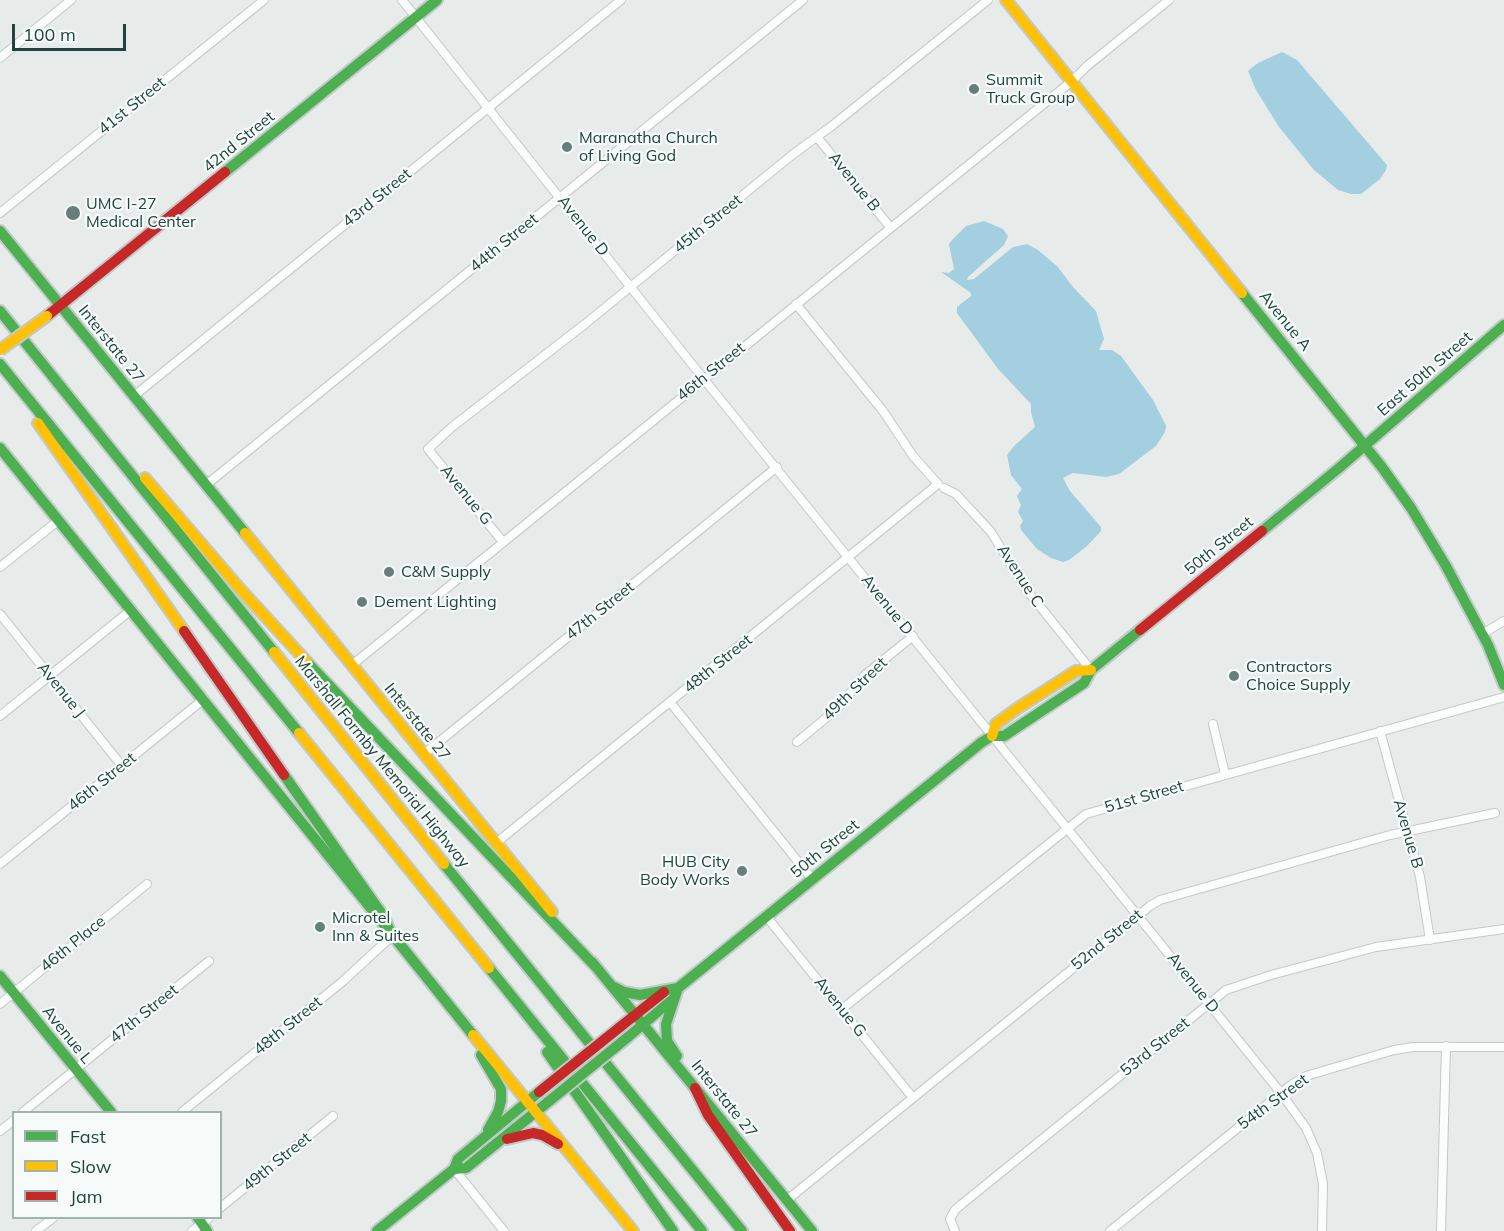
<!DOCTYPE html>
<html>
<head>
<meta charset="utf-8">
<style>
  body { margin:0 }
  #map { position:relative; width:1504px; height:1231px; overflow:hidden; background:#e7eceb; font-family:Mulish,sans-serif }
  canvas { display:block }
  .legend { position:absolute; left:12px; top:1111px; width:210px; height:108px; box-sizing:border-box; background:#f6fbf9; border:2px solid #a1b2af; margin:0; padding:8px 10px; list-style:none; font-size:18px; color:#21443f }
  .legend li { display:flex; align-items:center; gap:12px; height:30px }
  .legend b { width:30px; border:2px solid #a1b2af }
  .scale { position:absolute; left:12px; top:24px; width:114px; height:27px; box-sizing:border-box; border:3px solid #21443f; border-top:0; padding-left:8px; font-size:18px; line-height:21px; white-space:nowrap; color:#21443f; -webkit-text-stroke:4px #f6fbf9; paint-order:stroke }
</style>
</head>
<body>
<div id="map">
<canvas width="1504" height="1231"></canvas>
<ul class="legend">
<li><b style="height:8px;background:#4caf50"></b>Fast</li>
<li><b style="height:8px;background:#ffc107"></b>Slow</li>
<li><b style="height:8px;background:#c62828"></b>Jam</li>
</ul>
<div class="scale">100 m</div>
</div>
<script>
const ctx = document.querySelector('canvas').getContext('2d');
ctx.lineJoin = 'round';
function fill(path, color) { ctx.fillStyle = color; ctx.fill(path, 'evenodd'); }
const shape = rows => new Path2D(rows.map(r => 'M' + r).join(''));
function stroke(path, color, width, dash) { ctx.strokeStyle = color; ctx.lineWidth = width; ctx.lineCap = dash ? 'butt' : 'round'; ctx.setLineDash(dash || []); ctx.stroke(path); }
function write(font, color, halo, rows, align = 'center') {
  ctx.font = font + ' Mulish,sans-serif'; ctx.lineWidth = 4.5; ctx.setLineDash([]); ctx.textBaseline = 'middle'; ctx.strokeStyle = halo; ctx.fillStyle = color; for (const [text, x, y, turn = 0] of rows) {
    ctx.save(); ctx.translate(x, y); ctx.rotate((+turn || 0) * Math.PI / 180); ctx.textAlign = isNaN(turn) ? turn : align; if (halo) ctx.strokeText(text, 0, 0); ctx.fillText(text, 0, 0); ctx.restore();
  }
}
const water = shape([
  [1282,52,1297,60,1387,165,1386,170,1380,179,1361,194,1351,194,1338,190,1314,170,1279,127,1256,90,1248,71,1258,63],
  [984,221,1003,229,1008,236,1004,245,968,277,967,280,974,279,1013,247,1027,244,1038,250,1057,266,1073,287,1096,311,1104,339,1099,350,1112,350,1121,356,1153,400,1166,426,1165,432,1156,446,1119,474,1106,477,1073,473,1063,478,1070,491,1101,527,1101,531,1087,546,1069,560,1063,562,1051,558,1037,549,1021,530,1020,526,1023,521,1018,512,1021,505,1017,496,1022,489,1011,475,1007,455,1014,446,1035,427,1031,412,1031,404,998,369,957,313,957,307,971,296,971,293,941,272,949,273,954,269,949,244,952,240,966,226]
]);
const street = shape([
  [402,0,703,378,1281,1093,1306,1128,1317,1153,1323,1184,1322,1231],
  [0,58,71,0],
  [817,137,890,227],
  [0,213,264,0],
  [134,396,621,0],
  [206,485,803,0],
  [944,488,956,494,991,532,1026,589,1091,670],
  [503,542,428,449,452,427,585,324,792,155,833,125,988,0],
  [0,567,59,520],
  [0,614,122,766],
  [1482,634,1504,621],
  [352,665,1072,81,1087,66,1169,0],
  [670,702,812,879],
  [0,716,131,610],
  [1213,724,1225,774],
  [1380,731,1420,877,1430,940],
  [797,742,838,708,865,675,913,636],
  [424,754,777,467],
  [496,843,938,484,913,456,883,411,796,304],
  [0,864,204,699],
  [766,916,913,1098],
  [0,1004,147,884],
  [842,1009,1086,814,1504,697],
  [23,1112,209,961],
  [182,1112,342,982,392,936],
  [0,1131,14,1120],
  [454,1169,504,1231],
  [787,1200,1150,906,1160,900,1390,835,1495,813],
  [220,1208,333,1116],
  [36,1231,53,1218],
  [192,1231,209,1218],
  [955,1231,950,1219,955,1210,962,1204,1226,990,1271,975,1376,947,1504,929],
  [1110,1231,1291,1085,1306,1076,1394,1050,1413,1047,1504,1047],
  [1441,1231,1446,1046]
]);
const fast = shape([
  [225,172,437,0],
  [0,231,245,533],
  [1242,293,1381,466,1411,508,1446,566,1488,645,1504,685],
  [0,311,274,652],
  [0,364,299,733],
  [0,448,473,1035],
  [1262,531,1339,468,1504,325],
  [307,662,595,966],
  [284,775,384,917,392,936],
  [444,864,742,1231],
  [592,962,812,1231],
  [489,968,702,1231],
  [0,976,111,1112],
  [614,987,624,992,640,995,678,988],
  [628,1037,673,999],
  [547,1052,673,1231],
  [481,1055,501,1089,501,1101,498,1112,488,1130],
  [677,1056,667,1041,666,1024,678,988,982,742,992,736,1004,736,1084,683,1091,670,1140,630],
  [454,1169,466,1168,548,1102],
  [198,1218,207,1231],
  [377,1231,454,1169,458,1159,539,1092]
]);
const slow = shape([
  [1006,0,1242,293],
  [38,423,184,631],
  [145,478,241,590,307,662],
  [245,533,552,912],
  [274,652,444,864],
  [299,733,489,968],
  [992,736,996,724,1018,708,1076,671,1091,670],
  [473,1035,633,1231]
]);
const jam = shape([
  [47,316,225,172],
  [1140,630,1262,531],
  [184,631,284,775],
  [620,1027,664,992],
  [695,1088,708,1115,790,1231],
  [507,1139,533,1133,542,1135,558,1144]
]);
const fastBridge = shape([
  [548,1102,628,1037]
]);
const slowBridge = shape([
  [0,350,47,316]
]);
const jamBridge = shape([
  [539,1092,620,1027]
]);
const markers = [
  [974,89,6,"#667f7b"],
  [567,147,6,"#667f7b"],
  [73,213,8,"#667f7b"],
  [389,572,6,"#667f7b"],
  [362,602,6,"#667f7b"],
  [1234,676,6,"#667f7b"],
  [742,871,6,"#667f7b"],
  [320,927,6,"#667f7b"]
];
const poiNames = [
  ["Summit",986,80],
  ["Truck Group",986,98],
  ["Maranatha Church",579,138],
  ["of Living God",579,156],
  ["UMC I-27",86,204],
  ["Medical Center",86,222],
  ["C&M Supply",401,572],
  ["Dement Lighting",374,602],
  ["Contractors",1246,667],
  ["Choice Supply",1246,685],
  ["HUB City",730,862,"right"],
  ["Body Works",730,880,"right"],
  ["Microtel",332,918],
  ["Inn & Suites",332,936]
];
const streetNames = [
  ["41st Street",132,106,-39],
  ["42nd Street",239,142,-39],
  ["Avenue B",854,182,51],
  ["43rd Street",377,198,-39],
  ["45th Street",708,224,-39],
  ["Avenue D",583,226,52],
  ["44th Street",504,243,-39],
  ["Avenue A",1285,321,51],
  ["Interstate 27",111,344,51],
  ["46th Street",711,372,-39],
  ["East 50th Street",1425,374,-41],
  ["Avenue G",466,495,51],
  ["50th Street",1219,546,-39],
  ["Avenue C",1020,576,57],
  ["Avenue D",887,605,51],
  ["47th Street",600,611,-39],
  ["48th Street",718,664,-39],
  ["49th Street",855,689,-44],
  ["Avenue J",61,690,51],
  ["Interstate 27",417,722,51],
  ["Marshall Formby Memorial Highway",382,762,51],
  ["46th Street",102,782,-39],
  ["51st Street",1144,797,-16],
  ["Avenue B",1408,834,74],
  ["50th Street",825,849,-39],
  ["52nd Street",1107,940,-39],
  ["46th Place",73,944,-39],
  ["Avenue D",1193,983,51],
  ["Avenue G",840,1007,51],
  ["47th Street",144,1014,-39],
  ["48th Street",288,1026,-39],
  ["Avenue L",67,1035,51],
  ["53rd Street",1155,1047,-39],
  ["Interstate 27",724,1099,51],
  ["54th Street",1273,1102,-36],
  ["49th Street",277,1162,-39]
];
fill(water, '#a3cfe0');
stroke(street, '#c4c9c8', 10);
stroke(fast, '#c2cac9', 14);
stroke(slow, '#c2cac9', 14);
stroke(jam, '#c2cac9', 14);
stroke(street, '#fbfcfc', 8);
stroke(fast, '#4caf50', 10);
stroke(slow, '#ffc107', 10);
stroke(jam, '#c62828', 10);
stroke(fastBridge, '#c2cac9', 14, []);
stroke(slowBridge, '#c2cac9', 14, []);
stroke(jamBridge, '#c2cac9', 14, []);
stroke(fastBridge, '#4caf50', 10);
stroke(slowBridge, '#ffc107', 10);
stroke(jamBridge, '#c62828', 10);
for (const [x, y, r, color] of markers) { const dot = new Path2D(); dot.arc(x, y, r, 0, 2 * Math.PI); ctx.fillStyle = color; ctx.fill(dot); stroke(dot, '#f6fbf9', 2); }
write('16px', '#21443f', '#f6fbf9', poiNames, 'left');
write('16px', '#21443f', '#f6fbf9', streetNames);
</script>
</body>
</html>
